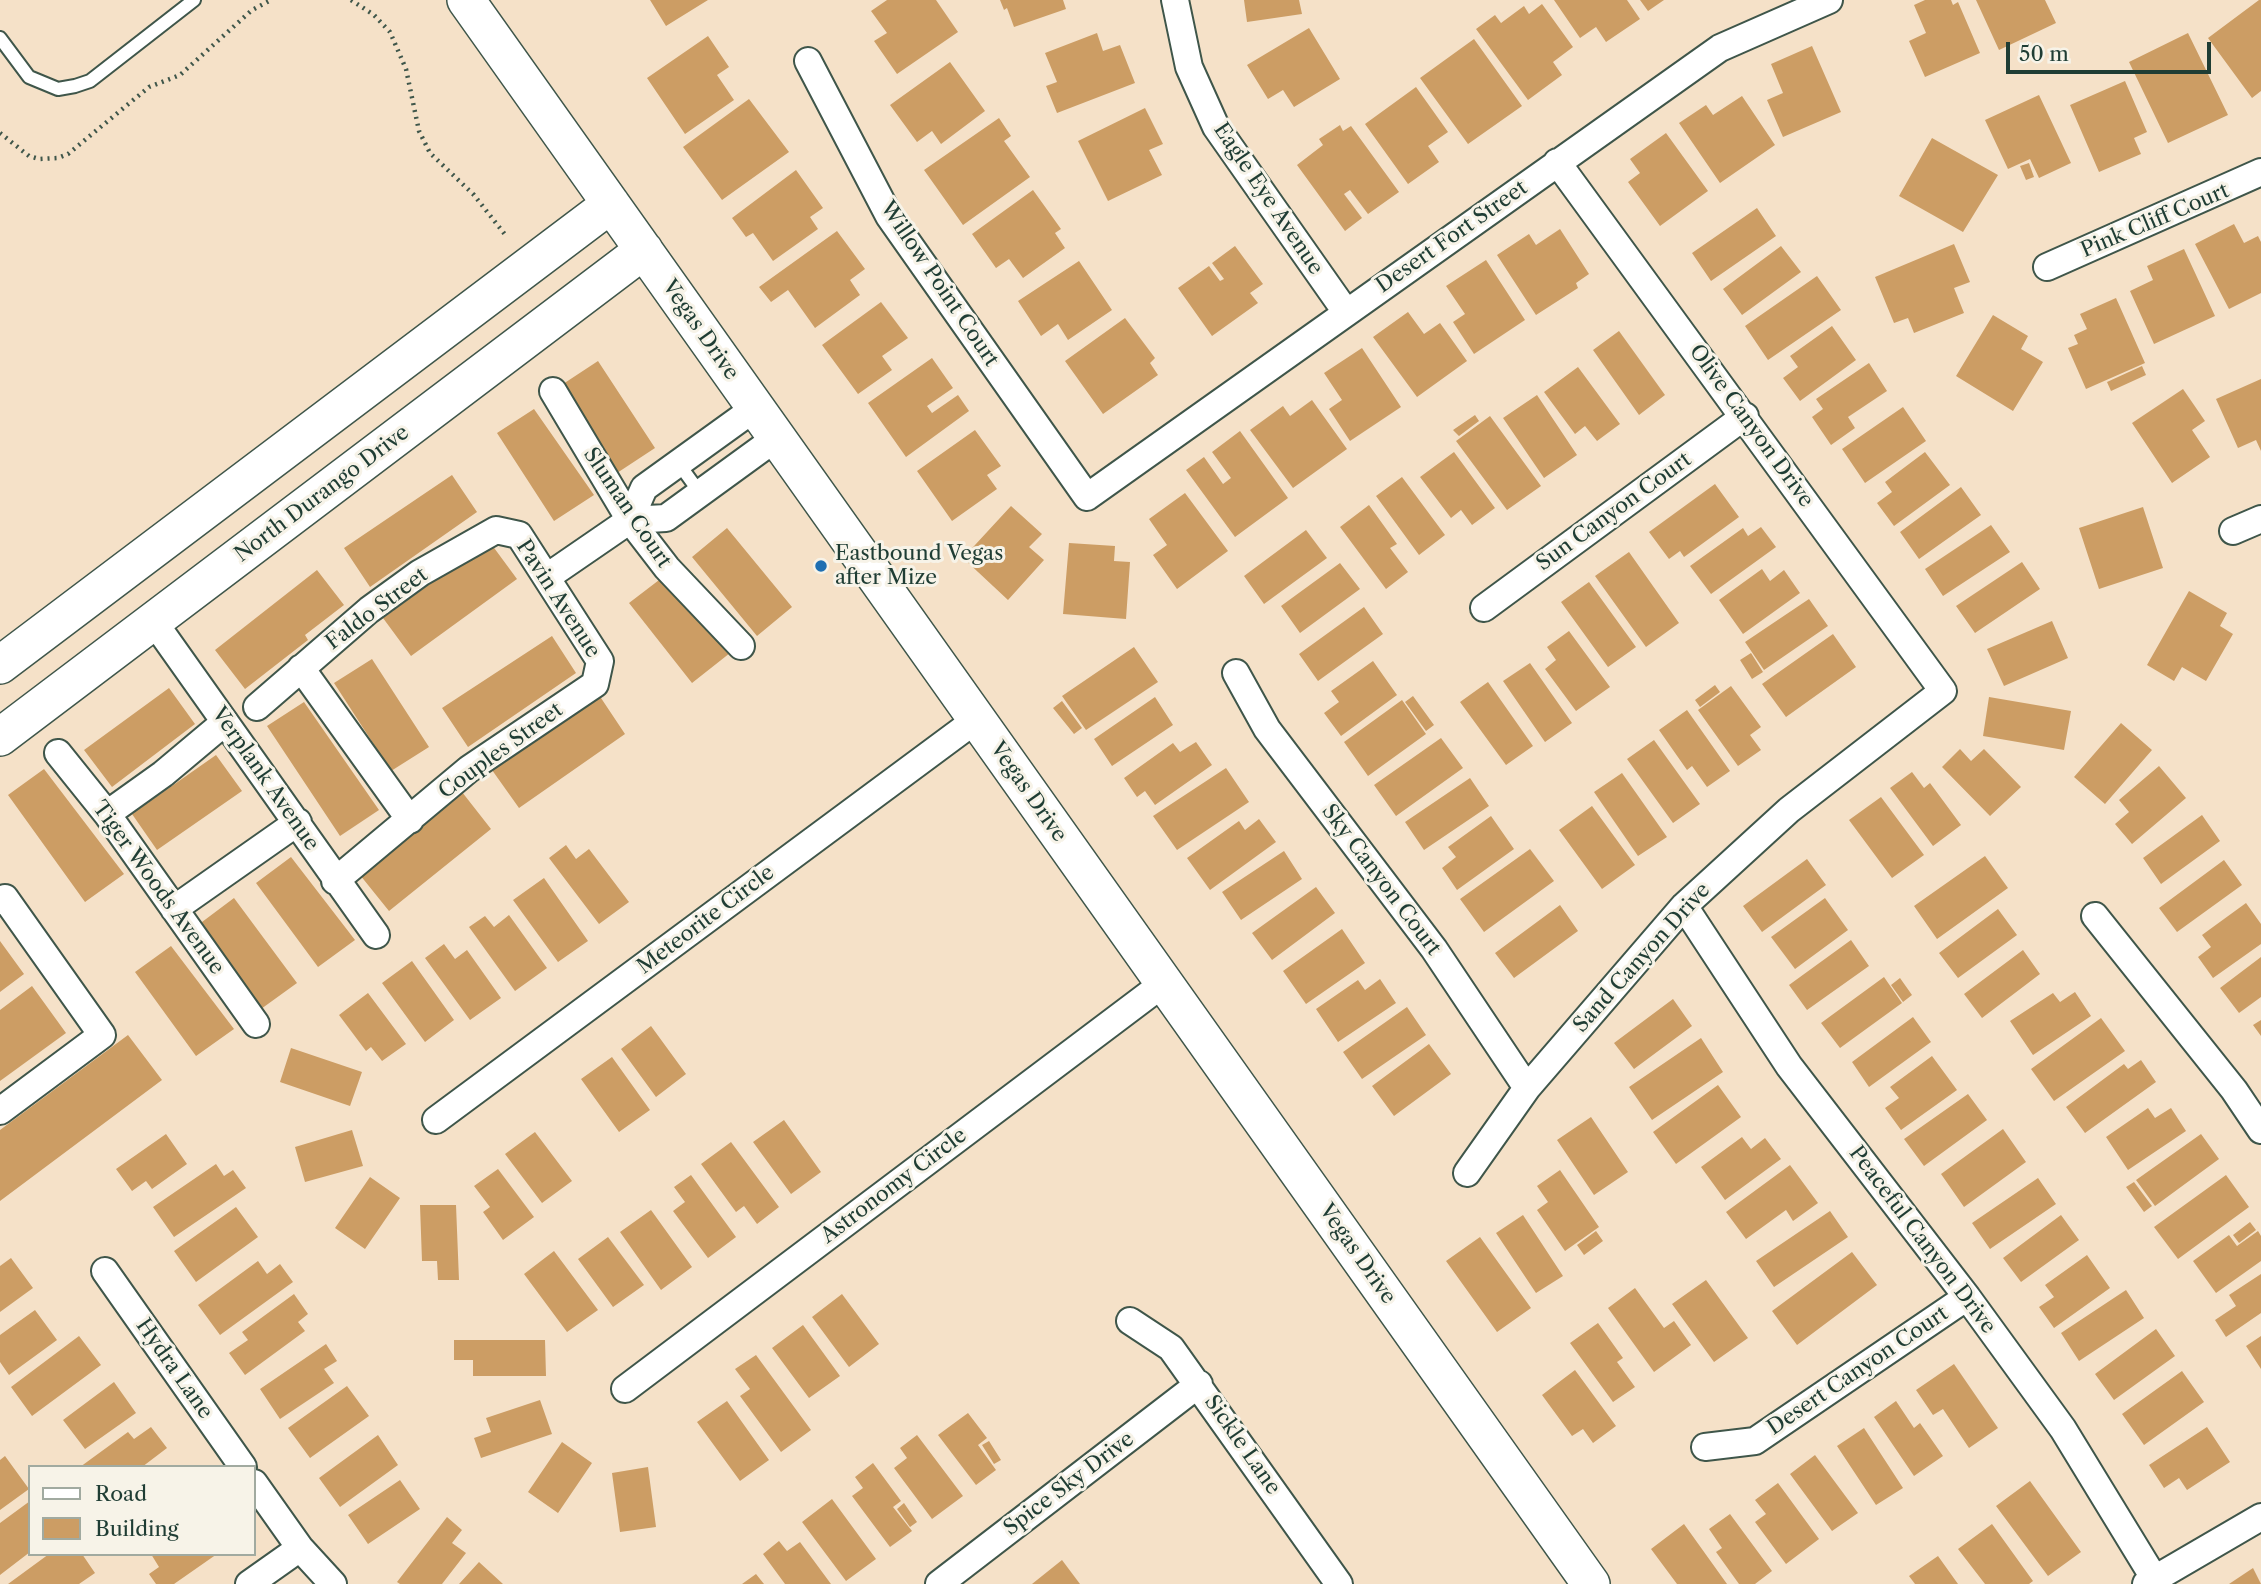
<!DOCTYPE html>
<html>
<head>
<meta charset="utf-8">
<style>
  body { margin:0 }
  #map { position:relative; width:2261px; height:1584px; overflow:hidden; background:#f5e1c8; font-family:"Libre Caslon Text",serif }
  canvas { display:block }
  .legend { position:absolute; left:28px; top:1465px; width:228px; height:91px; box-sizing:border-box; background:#f7f3e8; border:2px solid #a1aaa0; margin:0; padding:9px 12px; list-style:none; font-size:21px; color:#1f3d34 }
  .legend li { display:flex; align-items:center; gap:14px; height:35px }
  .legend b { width:35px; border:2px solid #a1aaa0 }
  .scale { position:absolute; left:2006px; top:42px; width:205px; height:32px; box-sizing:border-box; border:4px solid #1f3d34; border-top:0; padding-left:9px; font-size:21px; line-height:24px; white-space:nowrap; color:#1f3d34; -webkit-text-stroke:5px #f7f3e8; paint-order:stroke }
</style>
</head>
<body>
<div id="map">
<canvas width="2261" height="1584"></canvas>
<ul class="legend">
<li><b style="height:9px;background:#fff"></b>Road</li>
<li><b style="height:19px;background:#cc9d64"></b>Building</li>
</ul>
<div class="scale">50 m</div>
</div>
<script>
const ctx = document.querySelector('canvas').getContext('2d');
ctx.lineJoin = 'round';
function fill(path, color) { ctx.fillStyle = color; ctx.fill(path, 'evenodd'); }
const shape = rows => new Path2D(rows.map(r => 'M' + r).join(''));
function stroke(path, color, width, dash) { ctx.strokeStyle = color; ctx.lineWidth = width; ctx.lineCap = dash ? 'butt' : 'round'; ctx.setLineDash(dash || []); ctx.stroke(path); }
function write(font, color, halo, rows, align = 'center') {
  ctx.font = font + ' "Libre Caslon Text",serif'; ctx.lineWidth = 6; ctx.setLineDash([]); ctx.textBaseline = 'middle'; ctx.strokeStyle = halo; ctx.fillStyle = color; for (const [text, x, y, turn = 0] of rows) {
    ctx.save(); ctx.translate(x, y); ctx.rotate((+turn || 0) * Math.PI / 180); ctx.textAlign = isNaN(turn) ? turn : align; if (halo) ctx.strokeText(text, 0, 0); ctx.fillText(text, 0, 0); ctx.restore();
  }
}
const building = shape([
  [650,0,708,0,666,26],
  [887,0,936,0,958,32,897,74,874,41,887,33,871,11],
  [1000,0,1063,0,1066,9,1014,27,1007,8,1004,10],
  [1244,0,1299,0,1302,14,1247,22],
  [1554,0,1627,0,1640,19,1606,42,1596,27,1580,38],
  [1640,0,1664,0,1648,11],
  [1925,0,1951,0,1953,5,1958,2,1980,53,1925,77,1909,41,1926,33,1914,5],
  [1976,0,2045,0,2056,23,1999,50],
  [2259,0,2261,0,2261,91,2252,98,2208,38],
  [1542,4,1573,47,1553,62,1562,75,1528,100,1476,29,1495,15,1501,23,1524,6,1529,14],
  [1309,28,1340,79,1294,107,1283,90,1268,99,1247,65],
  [1097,33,1103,51,1120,45,1135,83,1057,113,1046,86,1057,82,1045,53],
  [2188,33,2228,115,2168,143,2129,62],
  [708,36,729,67,717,75,734,100,685,134,647,78],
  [1474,39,1522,106,1468,144,1420,78],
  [1812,46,1841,112,1783,137,1767,100,1783,93,1771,64],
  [950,62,985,111,941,144,932,131,917,142,890,105],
  [2125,81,2147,132,2134,138,2141,154,2099,172,2070,105],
  [1416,87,1448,132,1428,146,1439,162,1408,184,1365,124],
  [2039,95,2071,163,2039,178,2030,159,2008,169,1985,120],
  [1742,96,1775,145,1720,183,1679,123,1706,105,1713,115],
  [749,99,789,152,722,200,683,147],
  [1145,108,1163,144,1149,150,1162,175,1108,201,1078,141],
  [999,118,1011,136,1004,141,1030,177,963,225,924,170],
  [1340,125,1343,131,1351,126,1399,192,1368,214,1350,190,1344,194,1362,218,1345,231,1297,165,1323,145,1319,139],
  [1666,133,1708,191,1660,226,1628,182,1640,173,1630,159],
  [1932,138,1998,175,1963,232,1899,196],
  [2029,163,2034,177,2026,180,2020,166],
  [796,170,823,208,810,217,818,229,773,261,753,233,746,237,732,218],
  [1033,190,1061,229,1055,233,1065,248,1023,278,1009,259,996,268,972,234],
  [1757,208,1776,236,1711,281,1692,253],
  [2234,224,2244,243,2258,236,2261,242,2261,293,2229,309,2195,244],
  [1560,229,1589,274,1576,283,1578,288,1536,315,1497,255,1529,234,1536,245],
  [837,231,865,269,850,280,860,295,815,328,788,290,771,302,759,287],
  [1954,244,1970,282,1954,288,1964,313,1914,333,1908,318,1894,323,1875,277],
  [1235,246,1263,284,1250,293,1258,303,1212,336,1178,288,1209,266,1220,281,1224,279,1212,263],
  [1781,246,1801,272,1742,315,1723,289],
  [2184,249,2215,316,2154,344,2130,291,2153,280,2147,266],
  [1486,260,1525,320,1474,354,1453,322,1465,314,1446,286],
  [1079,261,1112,310,1068,340,1058,324,1041,336,1018,301],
  [1817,276,1841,310,1768,360,1745,326],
  [2116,298,2145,363,2086,389,2068,348,2078,344,2074,335,2087,329,2080,314],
  [881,302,908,338,882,356,892,370,858,394,822,345],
  [1408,312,1424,334,1440,323,1467,361,1417,397,1373,337],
  [1993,315,2028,336,2021,349,2043,362,2013,411,1956,376],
  [1125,318,1155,358,1150,363,1158,375,1103,414,1065,361],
  [1832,326,1856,360,1800,401,1783,378,1798,367,1790,356],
  [1619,331,1665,395,1639,415,1593,350],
  [1362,348,1401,407,1350,441,1329,409,1342,400,1324,373],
  [932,358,953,388,927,406,932,413,958,395,969,411,906,457,868,403],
  [598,361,655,448,617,473,560,386],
  [1869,363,1887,391,1848,417,1855,428,1831,445,1812,417,1823,409,1816,399],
  [2142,366,2146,375,2111,391,2107,382],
  [1578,367,1620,424,1597,441,1585,426,1575,434,1544,392],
  [2261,379,2261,451,2256,440,2238,448,2216,399],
  [2183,389,2205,421,2192,430,2210,457,2172,483,2132,423],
  [1537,395,1577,455,1544,478,1503,418],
  [1312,400,1347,449,1293,488,1250,430,1283,406,1290,416],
  [1903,407,1926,441,1865,483,1842,449],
  [534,409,594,495,554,521,497,433],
  [1475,415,1479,421,1459,436,1453,430],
  [1490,416,1541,486,1507,510,1456,441],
  [975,430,1001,466,987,475,997,489,952,521,917,471],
  [1240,431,1288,498,1235,537,1186,470,1204,457,1223,484,1231,478,1212,452],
  [1454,452,1495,508,1472,525,1461,510,1451,518,1420,477],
  [1925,452,1950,485,1894,526,1877,503,1892,492,1885,482],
  [452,475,477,512,370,587,344,548],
  [1402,477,1445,535,1419,555,1376,496],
  [1715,484,1739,517,1684,557,1680,551,1669,559,1649,532],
  [1961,487,1981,515,1919,559,1900,532],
  [1185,493,1228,551,1177,589,1153,555,1167,545,1149,519],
  [1369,505,1397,544,1390,548,1408,572,1386,589,1340,527],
  [1011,506,1042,534,1029,547,1044,560,1008,600,963,558],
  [2143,507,2163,568,2099,589,2079,528],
  [1991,525,2010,552,1943,596,1925,569],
  [1761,527,1776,547,1711,594,1690,566,1743,528,1748,536],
  [727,528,792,607,757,636,692,557],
  [1306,530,1327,558,1264,604,1244,576],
  [489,541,517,579,411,656,383,618],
  [1069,543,1115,546,1114,561,1130,562,1126,619,1063,614],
  [1629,552,1679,623,1646,647,1595,576],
  [2022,562,2040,589,1975,633,1956,606],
  [1340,563,1360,589,1300,633,1281,606],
  [1762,569,1770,581,1784,570,1800,593,1743,634,1719,600],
  [317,570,344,605,305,635,308,640,245,689,215,650],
  [663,577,692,614,697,611,730,653,692,683,629,603],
  [1589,582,1636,647,1608,667,1561,602],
  [2189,591,2227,613,2220,626,2233,634,2206,681,2182,667,2174,681,2147,665],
  [1809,599,1828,626,1764,670,1745,642],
  [1364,607,1383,634,1318,681,1299,654],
  [2052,621,2068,658,2004,686,1987,649],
  [1569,631,1610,687,1576,711,1545,669,1556,660,1547,647],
  [1833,634,1856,667,1786,717,1762,684],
  [552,636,576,673,468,747,442,708],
  [1134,647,1158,682,1086,730,1062,696],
  [1751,653,1763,672,1752,679,1740,660],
  [372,659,429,747,391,771,334,683],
  [1373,661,1397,695,1341,736,1324,713,1339,702,1331,691],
  [1530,663,1572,723,1545,742,1503,681],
  [1488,682,1533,746,1506,765,1460,702],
  [1715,685,1720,692,1700,707,1695,700],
  [1731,686,1761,727,1750,735,1761,750,1738,766,1698,710],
  [169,688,195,724,112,787,84,750],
  [599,695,625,734,519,808,492,770],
  [1413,696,1434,725,1426,731,1405,702],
  [1155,697,1173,725,1112,766,1094,739],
  [1989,697,2071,711,2064,750,1983,736],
  [1402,700,1426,734,1368,776,1344,742],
  [1062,701,1082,728,1074,734,1053,708],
  [304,702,379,810,340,836,267,726],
  [1687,710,1730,771,1707,787,1692,766,1687,770,1659,730],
  [2121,723,2152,750,2105,804,2074,777],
  [1441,738,1463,768,1396,816,1374,785],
  [1654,740,1700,804,1673,823,1627,759],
  [1196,742,1212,765,1155,805,1145,791,1137,797,1124,778,1173,743,1180,752],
  [1960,749,1971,761,1984,749,2021,787,1990,816,1942,767],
  [216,755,242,791,157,850,132,814],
  [2159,766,2186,798,2132,844,2115,824,2129,812,2119,800],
  [1226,768,1249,802,1177,850,1153,816],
  [44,769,124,874,85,902,8,795],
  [1912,772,1924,788,1930,783,1961,825,1933,846,1890,788],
  [1622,773,1667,837,1638,856,1594,792],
  [1470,778,1489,806,1424,850,1405,822],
  [462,792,491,829,389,911,360,875],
  [1881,797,1924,855,1892,878,1849,820],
  [1592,806,1635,865,1602,889,1559,830],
  [2202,815,2220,841,2161,884,2143,858],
  [1491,816,1514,849,1457,890,1442,868,1456,857,1448,847],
  [1259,819,1276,842,1210,890,1187,858,1239,821,1245,830],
  [566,845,576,859,589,849,629,902,599,924,549,858],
  [1530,849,1554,881,1484,932,1460,899],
  [1284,851,1302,879,1241,920,1222,892],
  [1985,856,2008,888,1937,939,1914,906],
  [291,857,355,940,318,967,256,883],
  [1807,859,1826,885,1762,932,1743,906],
  [2224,860,2242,885,2177,932,2159,908],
  [544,878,588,941,558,962,513,900],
  [1316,887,1335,913,1272,960,1252,933],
  [234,898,297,983,261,1009,198,925],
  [1825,898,1848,930,1795,969,1771,937],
  [2246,903,2261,924,2261,944,2213,978,2198,957,2211,947,2202,935],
  [1560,905,1578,931,1514,978,1495,953],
  [1998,909,2017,935,1958,978,1939,953],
  [509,915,547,968,515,991,469,927,485,916,494,927],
  [1342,929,1365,963,1306,1004,1283,971],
  [1851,940,1869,966,1807,1010,1789,985],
  [0,941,24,974,0,992],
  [444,944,455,959,467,950,501,998,470,1020,425,958],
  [171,946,234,1029,196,1056,135,972],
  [2023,950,2040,974,1982,1018,1964,994],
  [2261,957,2261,997,2239,1013,2220,988],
  [412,961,454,1020,425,1042,382,983],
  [1884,977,1902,1003,1840,1048,1821,1023],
  [1900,978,1912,995,1903,1002,1891,985],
  [1380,979,1396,1003,1338,1042,1316,1009,1358,980,1365,990],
  [32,986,66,1033,0,1081,0,1010],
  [2075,992,2091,1016,2033,1055,2010,1021,2053,993,2060,1002],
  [368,993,406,1044,382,1061,371,1047,366,1051,339,1015],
  [1673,999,1692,1026,1634,1069,1614,1043],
  [1407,1007,1426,1035,1362,1079,1343,1052],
  [1913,1017,1931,1042,1869,1087,1852,1062],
  [2101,1018,2125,1051,2054,1101,2031,1069],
  [2261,1020,2261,1036,2253,1025],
  [651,1026,686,1074,656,1097,621,1049],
  [128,1035,162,1080,0,1201,0,1130],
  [1701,1038,1723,1072,1652,1120,1629,1087],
  [1429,1044,1451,1074,1394,1116,1372,1086],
  [291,1048,362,1072,350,1106,280,1082],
  [1932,1056,1957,1090,1901,1130,1885,1108,1899,1098,1890,1087],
  [612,1057,650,1110,619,1132,581,1079],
  [2141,1060,2156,1082,2085,1133,2066,1107,2124,1064,2128,1069],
  [1718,1085,1741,1117,1676,1164,1653,1132],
  [1968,1094,1987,1120,1924,1166,1904,1139],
  [2148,1108,2155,1118,2171,1108,2186,1131,2128,1170,2106,1137],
  [1591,1117,1628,1172,1594,1195,1557,1140],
  [784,1120,821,1172,791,1194,753,1142],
  [2003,1129,2026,1162,1964,1207,1941,1174],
  [352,1130,363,1166,305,1182,295,1147],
  [535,1132,572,1181,542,1203,505,1154],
  [166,1134,187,1164,152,1189,146,1181,132,1191,116,1169],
  [2201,1134,2219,1159,2155,1206,2136,1180],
  [1742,1137,1751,1149,1765,1138,1781,1159,1725,1200,1701,1167],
  [731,1142,779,1207,757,1224,744,1206,736,1212,701,1164],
  [216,1164,224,1176,233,1170,246,1188,174,1237,153,1207],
  [1790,1165,1818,1203,1793,1221,1786,1210,1746,1239,1726,1212],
  [498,1169,534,1217,503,1240,483,1212,490,1207,474,1186],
  [1560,1170,1599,1227,1565,1251,1537,1210,1548,1202,1537,1186],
  [691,1175,736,1237,708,1258,673,1211,685,1202,674,1187],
  [2226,1175,2249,1207,2178,1259,2154,1227],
  [370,1177,400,1198,365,1249,335,1228],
  [2038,1178,2056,1204,1990,1249,1972,1223],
  [2134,1182,2152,1206,2144,1212,2126,1187],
  [420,1205,456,1205,459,1280,438,1280,437,1261,422,1261],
  [236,1207,258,1237,196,1282,174,1251],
  [651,1210,692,1267,661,1290,620,1232],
  [1830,1211,1848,1237,1774,1287,1756,1261],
  [1523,1215,1563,1276,1536,1293,1496,1233],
  [2061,1215,2079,1240,2021,1282,2003,1258],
  [2250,1222,2256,1230,2239,1243,2233,1235],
  [1596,1231,1603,1241,1584,1255,1577,1245],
  [2258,1231,2261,1236,2261,1261,2216,1293,2193,1261,2229,1235,2237,1246],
  [608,1237,644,1285,613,1307,578,1259],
  [1480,1237,1531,1308,1497,1332,1446,1261],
  [554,1251,598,1310,567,1332,524,1274],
  [1852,1252,1877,1285,1797,1345,1772,1311],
  [2087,1255,2110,1288,2054,1328,2039,1307,2054,1297,2045,1285],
  [11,1258,33,1288,0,1312,0,1266],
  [258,1261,267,1274,280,1264,293,1282,220,1335,198,1305],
  [2261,1274,2261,1313,2226,1337,2215,1320,2236,1306,2229,1295],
  [1706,1280,1748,1338,1714,1362,1672,1304],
  [1635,1288,1664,1328,1674,1321,1691,1345,1654,1372,1608,1308],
  [2126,1290,2144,1318,2079,1361,2061,1333],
  [294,1294,308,1314,298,1322,305,1331,245,1375,229,1353,248,1340,242,1332],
  [842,1294,879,1344,849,1367,812,1317],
  [35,1310,57,1340,9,1375,0,1362,0,1335],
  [1598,1323,1623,1358,1617,1362,1635,1387,1613,1402,1570,1343],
  [803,1325,840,1376,809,1398,772,1348],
  [2156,1329,2175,1356,2114,1400,2095,1374],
  [79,1336,101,1365,32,1416,11,1387],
  [2261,1336,2261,1369,2246,1346],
  [454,1340,545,1340,546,1376,473,1376,473,1360,454,1360],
  [326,1344,337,1361,324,1369,334,1383,280,1419,260,1389],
  [756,1355,811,1430,781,1452,740,1396,750,1389,735,1369],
  [1954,1364,1998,1428,1969,1448,1943,1409,1933,1415,1916,1390],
  [1575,1370,1616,1426,1593,1443,1583,1429,1572,1436,1542,1395],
  [2182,1371,2204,1402,2144,1445,2122,1414],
  [114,1382,136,1413,85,1449,63,1420],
  [347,1386,369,1416,310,1458,288,1428],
  [540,1400,552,1434,481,1458,474,1438,491,1432,486,1418],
  [727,1401,769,1460,740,1481,697,1422],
  [1896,1401,1914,1428,1920,1423,1943,1456,1914,1476,1874,1417],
  [968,1413,987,1438,978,1445,996,1470,976,1485,938,1435],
  [151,1427,167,1448,142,1467,80,1467,128,1432,134,1439],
  [2207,1427,2230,1462,2187,1490,2179,1478,2164,1488,2149,1465],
  [1864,1428,1903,1488,1876,1505,1837,1446],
  [378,1435,398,1465,340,1507,319,1478],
  [917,1435,963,1496,932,1519,894,1468,907,1458,900,1448],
  [989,1441,1001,1460,994,1464,982,1445],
  [562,1442,592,1463,558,1513,528,1492],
  [1815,1455,1858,1513,1832,1531,1790,1474],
  [5,1456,29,1489,0,1510,0,1460],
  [873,1463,901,1501,893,1507,912,1531,890,1547,852,1496,863,1488,855,1477],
  [648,1467,656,1527,620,1532,612,1473],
  [400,1480,420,1509,368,1544,348,1515],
  [2030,1481,2081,1552,2048,1576,1996,1506],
  [1778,1483,1819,1539,1786,1564,1755,1522,1766,1514,1755,1500],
  [832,1499,876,1559,846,1581,802,1522],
  [30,1501,30,1552,0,1575,0,1523],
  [904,1503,917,1522,910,1527,897,1509],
  [1730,1514,1772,1571,1755,1584,1739,1584,1716,1552,1722,1548,1709,1529],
  [447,1517,462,1530,452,1543,466,1553,442,1584,400,1584,397,1582],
  [1684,1524,1727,1584,1677,1584,1651,1549],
  [1992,1524,2033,1581,2029,1584,1985,1584,1958,1549],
  [779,1541,787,1551,800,1542,831,1584,785,1584,763,1554],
  [49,1554,82,1554,95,1573,79,1584,8,1584],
  [151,1554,217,1554,174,1584,156,1584,149,1574,159,1567],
  [1938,1556,1958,1584,1915,1584,1909,1576],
  [1062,1560,1080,1584,1032,1584],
  [479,1562,503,1584,459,1584],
  [2253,1568,2261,1584,2229,1584],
  [756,1574,764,1584,742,1584]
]);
const path = shape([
  [351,0,374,15,390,32,406,69,419,131,430,153,474,195,507,237],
  [0,133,29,156,39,159,58,158,68,154,149,87,180,75,252,10,271,0]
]);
const lane = shape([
  [0,38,29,77,58,89,75,86,90,81,194,0],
  [679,464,700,493]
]);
const street = shape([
  [1175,0,1189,67,1216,127,1346,312],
  [808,61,889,216,1087,497,1720,48,1829,0],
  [2047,267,2261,172],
  [553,391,630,520,667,568,741,646],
  [630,520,666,518,776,438],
  [2233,531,2261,519],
  [547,577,630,520,644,488,755,408],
  [1484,608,1745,416],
  [154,622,376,935],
  [301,668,410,820],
  [1236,673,1267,729,1434,949,1527,1088],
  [257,707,369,610,420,573,496,530,519,535,600,661,595,684,469,769,335,881],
  [58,753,107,814,256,1024],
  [107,814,163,774,225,722],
  [0,901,5,898,102,1035,0,1111],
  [1684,906,1789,1066,1967,1297,2063,1429,2154,1578],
  [174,909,298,822],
  [2095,916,2234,1090,2261,1130],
  [436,1120,977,719],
  [1467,1173,1527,1088,1684,906,1789,810,1943,691,1557,162],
  [105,1271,243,1467],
  [1130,1321,1171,1348,1339,1584],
  [625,1389,1164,983],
  [1705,1447,1755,1441,1967,1297],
  [254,1483,300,1548,333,1584],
  [249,1584,300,1548],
  [939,1584,1199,1384],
  [2146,1584,2261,1517]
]);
const secondary = shape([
  [466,0,1591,1584],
  [0,665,611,204],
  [0,737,644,250]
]);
const markers = [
  [821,566,7,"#1f6fb2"]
];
const streetNames = [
  ["Eagle Eye Avenue",1268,199,56],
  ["Pink Cliff Court",2155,221,-23],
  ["Desert Fort Street",1452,237,-35],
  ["Willow Point Court",939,284,56],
  ["Vegas Drive",700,330,55],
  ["Olive Canyon Drive",1751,426,54],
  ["North Durango Drive",322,494,-37],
  ["Sluman Court",627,508,56],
  ["Sun Canyon Court",1614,512,-36],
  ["Pavin Avenue",558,599,57],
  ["Faldo Street",377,609,-37],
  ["Couples Street",501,751,-36],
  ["Verplank Avenue",265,779,55],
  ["Vegas Drive",1028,792,55],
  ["Sky Canyon Court",1381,880,53],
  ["Tiger Woods Avenue",158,888,54],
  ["Meteorite Circle",706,920,-37],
  ["Sand Canyon Drive",1642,958,-48],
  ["Astronomy Circle",894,1186,-37],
  ["Peaceful Canyon Drive",1922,1240,53],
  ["Vegas Drive",1357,1254,55],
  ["Hydra Lane",174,1369,55],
  ["Desert Canyon Court",1858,1371,-34],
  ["Sickle Lane",1242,1445,55],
  ["Spice Sky Drive",1069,1484,-37]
];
const poiNames = [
  ["Eastbound Vegas",835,554],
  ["after Mize",835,578]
];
fill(building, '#cc9d64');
stroke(lane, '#3f564a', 16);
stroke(street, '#3f564a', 30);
stroke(secondary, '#3f564a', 40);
stroke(path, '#3f564a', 4.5, [2, 5]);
stroke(lane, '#fff', 12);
stroke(street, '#fff', 26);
stroke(secondary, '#fff', 37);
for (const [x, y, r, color] of markers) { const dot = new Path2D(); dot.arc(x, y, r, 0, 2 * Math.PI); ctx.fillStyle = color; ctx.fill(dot); stroke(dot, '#f7f3e8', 2.5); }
write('21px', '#1f3d34', '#f7f3e8', streetNames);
write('21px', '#1f3d34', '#f7f3e8', poiNames, 'left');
</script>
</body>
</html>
